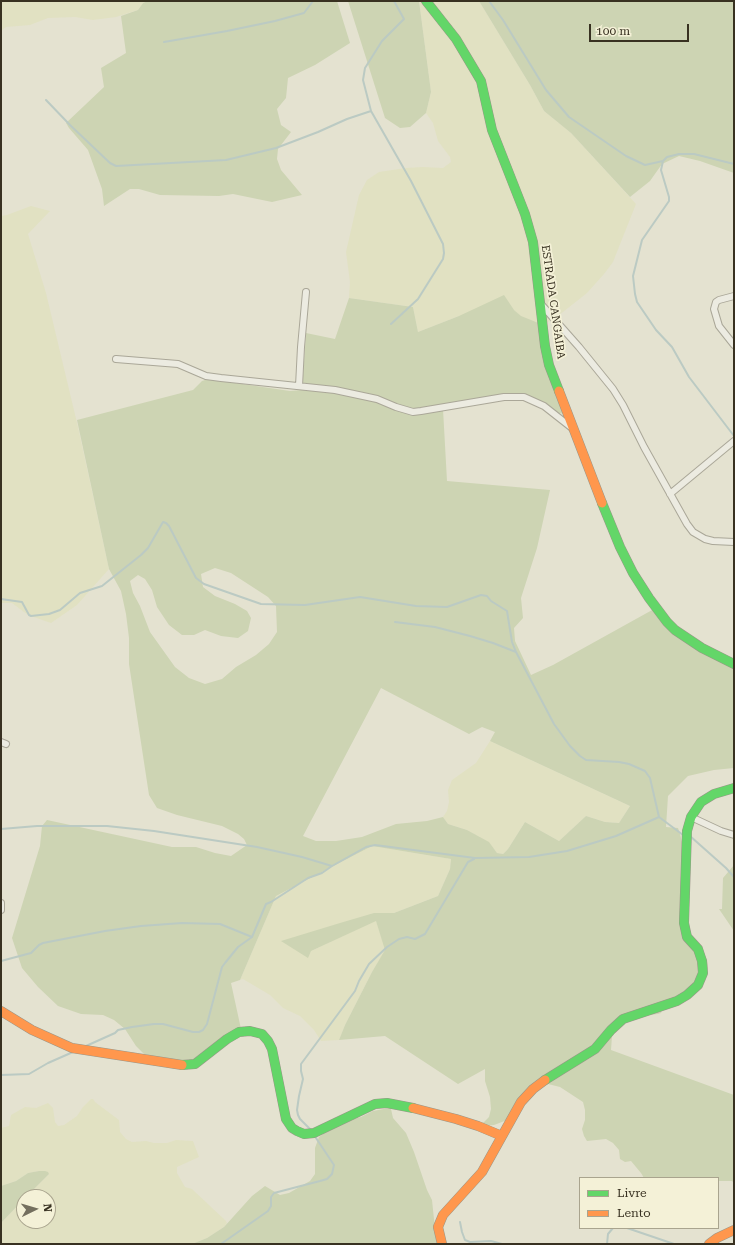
<!DOCTYPE html>
<html>
<head>
<meta charset="utf-8">
<style>
  body { margin:0 }
  #map { position:relative; width:735px; height:1245px; overflow:hidden; background:#e4e2d0; font-family:"Roboto Serif",serif }
  canvas { display:block }
  .frame { position:absolute; inset:0; border:2px solid #383121; pointer-events:none }
  .legend { position:absolute; left:579px; top:1177px; width:140px; height:52px; box-sizing:border-box; background:#f4f1d7; border:1px solid #a9a48e; margin:0; padding:5px 7px; list-style:none; font-size:12px; color:#383121 }
  .legend li { display:flex; align-items:center; gap:8px; height:20px }
  .legend b { width:20px; border:1px solid #a9a48e }
  .north { position:absolute; left:16px; top:1189px; width:40px; height:40px; box-sizing:border-box; background:#f4f1d7; border:1px solid #a9a48e; border-radius:50%; rotate:85deg; font-size:11px; font-weight:700; line-height:16px; text-align:center; color:#383121 }
  .north::after { content:''; display:block; margin:auto; width:14px; height:18px; background:#746f5e; clip-path:polygon(50% 0,100% 100%,50% 72%,0 100%) }
  .scale { position:absolute; left:589px; top:24px; width:100px; height:18px; box-sizing:border-box; border:2px solid #383121; border-top:0; padding-left:5px; font-size:12px; line-height:14px; white-space:nowrap; color:#383121; -webkit-text-stroke:3px #f4f1d7; paint-order:stroke }
</style>
</head>
<body>
<div id="map">
<canvas width="735" height="1245"></canvas>
<div class="frame"></div>
<ul class="legend">
<li><b style="height:5px;background:#63d668"></b>Livre</li>
<li><b style="height:5px;background:#ff974d"></b>Lento</li>
</ul>
<div class="north">N</div>
<div class="scale">100 m</div>
</div>
<script>
const ctx = document.querySelector('canvas').getContext('2d');
ctx.lineJoin = 'round';
function fill(path, color) { ctx.fillStyle = color; ctx.fill(path, 'evenodd'); }
const shape = rows => new Path2D(rows.map(r => 'M' + r).join(''));
function stroke(path, color, width, dash) { ctx.strokeStyle = color; ctx.lineWidth = width; ctx.lineCap = dash ? 'butt' : 'round'; ctx.setLineDash(dash || []); ctx.stroke(path); }
function write(font, color, halo, rows, align = 'center') {
  ctx.font = font + ' "Roboto Serif",serif'; ctx.lineWidth = 3.5; ctx.setLineDash([]); ctx.textBaseline = 'middle'; ctx.strokeStyle = halo; ctx.fillStyle = color; for (const [text, x, y, turn = 0] of rows) {
    ctx.save(); ctx.translate(x, y); ctx.rotate((+turn || 0) * Math.PI / 180); ctx.textAlign = isNaN(turn) ? turn : align; if (halo) ctx.strokeText(text, 0, 0); ctx.fillText(text, 0, 0); ctx.restore();
  }
}
const farmland = shape([
  [1,1,148,1,143,3,138,10,116,17,93,20,75,17,48,18,30,25,6,27,1,31],
  [419,1,479,1,530,85,544,111,571,133,636,204,613,262,604,274,587,293,563,312,545,324,532,321,521,317,514,310,459,316,418,332,413,307,349,298,350,282,346,252,359,195,367,180,379,172,406,168,423,167,443,168,451,162,450,157,438,141,433,123,426,113,431,92],
  [31,206,50,211,28,234,46,293,78,427,109,569,77,605,51,623,28,615,12,603,1,603,1,216,7,215],
  [490,741,630,806,619,823,605,822,586,816,559,841,525,822,508,849,503,854,497,853,488,842,467,830,448,824,443,817,447,811,449,802,448,790,452,780,476,763],
  [372,846,451,859,450,869,438,896,394,913,374,913,311,951,376,920,386,950,372,972,345,1025,339,1040,321,1041,314,1030,300,1016,283,1008,270,995,243,979,240,980,276,896],
  [91,1099,93,1099,95,1102,119,1120,120,1132,126,1139,132,1142,146,1141,154,1143,167,1143,176,1140,193,1141,199,1157,177,1167,177,1173,185,1187,192,1189,226,1221,227,1223,224,1227,207,1238,192,1244,1,1244,1,1223,24,1199,24,1221,48,1221,48,1197,26,1197,49,1174,39,1171,28,1173,16,1181,1,1186,1,1128,9,1126,11,1115,25,1107,36,1108,48,1103,53,1108,55,1122,58,1126,64,1125,77,1116,83,1107]
]);
const green = shape([
  [148,1,337,1,350,43,315,65,288,78,286,98,277,109,281,125,291,132,278,149,277,159,281,170,302,195,272,202,233,194,219,196,160,195,139,189,130,189,104,206,102,189,88,150,69,128,66,123,104,87,101,68,126,53,121,16,138,10,143,3],
  [348,1,419,1,431,92,426,113,410,127,400,128,385,118],
  [479,1,734,1,734,173,700,161,679,156,662,164,650,181,630,197,571,133,544,111,530,85],
  [504,295,514,310,521,316,541,324,567,414,559,413,543,405,516,398,443,409,447,481,550,490,537,548,521,598,523,618,514,628,515,641,531,675,553,665,654,609,667,624,734,665,734,768,714,770,688,776,668,796,666,827,678,828,680,834,683,846,690,946,707,959,708,968,704,978,664,1006,661,1013,658,1014,640,1016,627,1022,612,1036,611,1050,734,1095,734,1183,732,1181,718,1181,718,1178,644,1178,641,1173,631,1161,625,1162,620,1159,619,1150,613,1143,606,1139,587,1141,584,1136,582,1129,585,1120,585,1110,583,1102,560,1087,548,1084,536,1089,515,1117,494,1125,484,1126,479,1124,484,1122,489,1117,491,1109,490,1097,485,1081,485,1069,458,1084,385,1036,339,1040,345,1025,372,972,385,950,376,921,311,951,308,958,281,941,340,923,374,913,394,913,438,896,450,869,451,859,372,846,276,896,240,980,231,983,241,1029,194,1062,182,1064,144,1054,136,1046,125,1029,114,1020,103,1015,81,1014,58,1006,38,987,22,968,12,938,40,846,42,826,47,820,172,847,196,847,215,853,231,856,247,845,244,839,238,834,222,826,177,815,157,808,149,795,129,664,129,638,126,614,121,591,109,569,77,420,193,390,202,381,208,379,290,391,302,390,306,333,335,339,349,298,413,307,418,332,459,316],
  [215,568,231,573,268,597,276,606,277,632,269,644,256,655,236,667,222,679,205,684,189,678,175,667,150,632,140,606,133,593,130,581,138,575,145,579,152,590,157,607,169,625,182,635,194,635,205,630,221,636,238,638,248,631,251,618,247,611,235,604,215,596,203,587,201,574],
  [381,688,469,734,482,727,495,732,490,741,630,806,619,823,605,822,586,816,559,841,525,822,508,849,503,854,497,853,489,842,467,830,448,824,443,817,427,821,396,824,362,837,336,841,316,841,303,836],
  [734,865,734,931,719,909,722,909,723,878],
  [389,1108,391,1109,393,1118,406,1133,414,1152,427,1190,432,1200,435,1229,441,1244,192,1244,207,1238,224,1227,252,1196,265,1186,280,1195,289,1193,310,1181,315,1174,315,1148,319,1137,337,1123,361,1117,373,1111],
  [39,1171,45,1171,48,1172,49,1174,26,1197,24,1197,24,1199,1,1223,1,1186,16,1181,28,1173]
]);
const stream = shape([
  [489,1,503,20,546,90,569,117,626,156,645,165,663,161,667,157,679,154,694,154,734,164],
  [164,42,227,31,275,21,304,13,313,1],
  [46,100,70,125,110,163,116,166,226,160,276,148,318,132,347,119,371,111],
  [663,161,661,170,669,197,669,201,642,240,633,276,635,294,637,302,656,330,672,347,689,377,734,436],
  [391,324,418,299,443,259,444,253,443,244,411,181,371,111,363,80,365,68,382,41,404,19,394,1],
  [1,599,22,602,29,615,31,616,49,614,60,610,80,593,102,586,141,555,148,548,163,522,166,523,169,526,196,578,204,584,261,604,305,605,360,597,416,606,447,607,481,595,487,596,491,601,507,611,512,642,516,652,554,724,570,746,580,756,586,760,619,762,629,764,645,771,650,778,659,817,683,835],
  [395,622,435,627,470,636,493,643,516,652],
  [1,829,37,826,107,826,154,831,257,847,302,857,332,866],
  [690,836,726,868,734,877],
  [1,961,31,953,39,945,43,943,105,931,141,926,182,923,220,924,252,937],
  [86,1046,115,1033,118,1030,132,1027,154,1024,163,1024,193,1032,199,1032,203,1030,207,1024,222,967,225,963,238,947,252,937,266,904,271,902,308,878,322,873,332,866,366,847,375,845,475,858,529,857,567,851,616,836,659,817],
  [1,1075,29,1074,48,1063,73,1052],
  [311,1130,300,1119,298,1115,297,1110,299,1096,303,1079,301,1071,301,1064,355,991,359,981,369,964,387,947,399,939,407,937,415,939,425,934,468,862,474,859],
  [460,1222,462,1232,465,1240,470,1242,491,1241,502,1244],
  [627,1228,674,1244],
  [221,1244,268,1211,271,1206,271,1197,274,1193,320,1181,327,1179,332,1174,334,1165,314,1135],
  [607,1244,608,1234,613,1228]
]);
const street = shape([
  [734,296,719,300,716,302,714,309,719,326,734,345],
  [540,303,579,347,613,389,623,405,644,447,687,524,693,532,705,539,713,541,734,542],
  [116,359,178,364,206,376,221,378,335,390,377,399,396,407,413,412,421,411,504,397,524,397,544,406,572,428],
  [299,386,301,347,306,292],
  [670,494,734,441],
  [1,742,6,744],
  [691,817,721,831,734,835],
  [1,903,1,910]
]);
const fast = shape([
  [426,1,456,39,481,81,492,130,525,214,533,242,545,346,549,365,559,391],
  [602,503,620,547,633,573,649,598,667,622,675,630,702,648,734,664],
  [182,1065,195,1064,227,1039,239,1032,250,1031,262,1034,268,1041,272,1049,286,1119,292,1128,297,1131,304,1134,314,1133,375,1104,387,1103,413,1108],
  [545,1080,595,1049,611,1030,623,1019,677,1001,687,995,698,985,703,973,702,961,698,949,687,937,684,923,687,831,691,817,701,802,714,794,734,788]
]);
const slow = shape([
  [559,391,602,503],
  [1,1011,32,1030,72,1048,182,1065],
  [413,1108,456,1119,478,1126,502,1136],
  [442,1244,438,1227,443,1215,482,1172,521,1102,533,1089,545,1080],
  [709,1244,717,1238,734,1230]
]);
const streetNames = [
  ["ESTRADA CANGAIBA",553,302,82]
];
fill(farmland, '#e1e1c2');
fill(green, '#cdd4b3');
stroke(stream, '#bbcac3', 2);
stroke(street, '#aaa798', 8);
stroke(fast, '#999688', 10);
stroke(slow, '#999688', 10);
stroke(street, '#ecebe1', 6);
stroke(fast, '#63d668', 9);
stroke(slow, '#ff974d', 9);
write('11px', '#383121', '#f4f1d7', streetNames);
</script>
</body>
</html>
